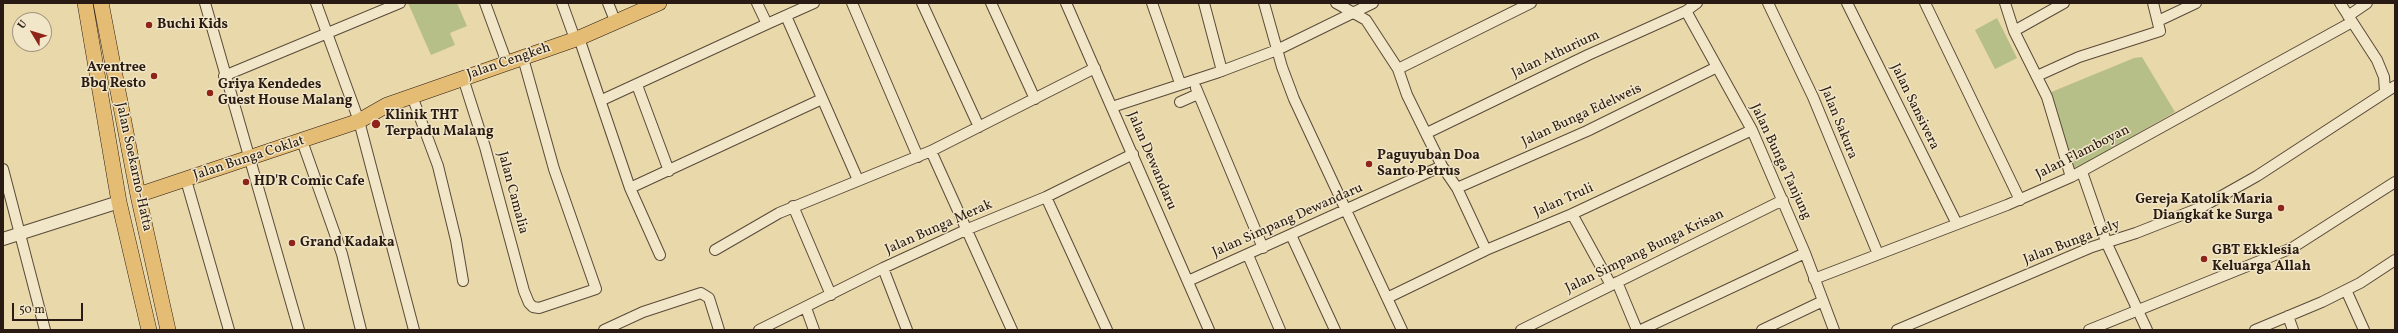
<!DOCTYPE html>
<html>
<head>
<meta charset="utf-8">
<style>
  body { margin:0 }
  #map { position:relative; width:2398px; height:333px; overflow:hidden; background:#e9d8a9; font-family:Vollkorn,serif }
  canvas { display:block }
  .frame { position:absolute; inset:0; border:4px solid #291a13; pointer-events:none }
  .north { position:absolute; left:12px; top:12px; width:40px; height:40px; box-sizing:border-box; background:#f1e6c7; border:1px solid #a1947f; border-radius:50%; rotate:308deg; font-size:11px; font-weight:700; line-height:16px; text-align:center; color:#291a13 }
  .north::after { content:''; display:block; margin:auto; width:14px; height:18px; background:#8f2418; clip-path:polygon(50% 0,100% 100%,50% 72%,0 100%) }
  .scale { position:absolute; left:12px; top:303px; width:71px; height:18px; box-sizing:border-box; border:2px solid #291a13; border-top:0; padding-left:5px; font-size:12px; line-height:14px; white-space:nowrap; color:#291a13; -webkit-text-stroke:3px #f1e6c7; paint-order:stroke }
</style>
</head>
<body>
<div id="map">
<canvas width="2398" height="333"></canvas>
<div class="frame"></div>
<div class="north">U</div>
<div class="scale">50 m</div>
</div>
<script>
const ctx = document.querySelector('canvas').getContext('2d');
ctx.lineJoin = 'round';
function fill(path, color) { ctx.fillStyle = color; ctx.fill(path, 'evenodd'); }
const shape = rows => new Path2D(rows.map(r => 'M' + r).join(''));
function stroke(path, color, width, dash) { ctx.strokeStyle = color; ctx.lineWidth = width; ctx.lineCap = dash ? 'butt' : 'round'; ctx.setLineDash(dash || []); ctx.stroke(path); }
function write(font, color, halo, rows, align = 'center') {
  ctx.font = font + ' Vollkorn,serif'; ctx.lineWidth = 3; ctx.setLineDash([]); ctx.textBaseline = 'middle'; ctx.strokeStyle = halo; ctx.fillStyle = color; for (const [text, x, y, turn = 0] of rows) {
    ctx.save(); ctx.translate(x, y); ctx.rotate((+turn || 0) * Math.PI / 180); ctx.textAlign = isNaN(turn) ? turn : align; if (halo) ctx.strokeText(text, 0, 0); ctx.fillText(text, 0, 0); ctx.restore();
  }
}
const green = shape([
  [408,3,457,3,467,26,450,33,455,45,431,55],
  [1997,18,2017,58,1995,69,1975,30],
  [2142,57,2175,112,2073,170,2049,93,2134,58]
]);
const minor = shape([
  [205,3,299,330],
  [316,3,359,121,414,330],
  [485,3,507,63],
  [562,3,575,39],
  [608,3,616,23],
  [757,3,767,24,814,3],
  [852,3,918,157],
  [922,3,979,127],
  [991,3,1035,99],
  [1066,3,1209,330],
  [1152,3,1180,83],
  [1204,3,1222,71],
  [1264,3,1282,67,1294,99,1402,330],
  [1336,3,1366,20,1398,69,1407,95,1442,166,1457,188,1486,250],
  [1768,3,1813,97,1878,254],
  [1847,3,1957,224],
  [1925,3,2020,200],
  [2005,3,2014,31,2047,97,2071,177],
  [2340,3,2377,60,2384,77,2385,92],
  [1686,11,1752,130,1805,253,1834,330],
  [786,16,858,180],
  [2348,16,2367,3],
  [2158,21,2196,3],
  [2014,31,2064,3],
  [579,38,630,188,660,255],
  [1398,69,1531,3],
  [224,76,400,3],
  [2037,76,2079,57,2160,31,2153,3],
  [463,78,485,147,524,291,529,303,533,307,539,308,596,289,554,169,523,58],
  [637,85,669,171],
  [1196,88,1263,248],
  [412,96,438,166,456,240,463,281],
  [602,100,767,24],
  [1180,102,1198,94],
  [1112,107,1219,72,1277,50,1373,3],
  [1427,133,1588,55,1686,11,1697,3],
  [302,141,342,254,361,330],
  [931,151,1012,330],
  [3,169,45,330],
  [2082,172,2107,244,2147,330],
  [186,180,229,330],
  [630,188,822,99],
  [1457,188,1587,131,1717,67],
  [1046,197,1107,330],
  [793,206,831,295],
  [1572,214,1611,285],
  [1291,235,1335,330],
  [715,250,779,213,931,151,1095,68],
  [1248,255,1280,330],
  [883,268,907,330],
  [1814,279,2007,205,2071,177,2352,22],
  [1188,281,1442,166],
  [1617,282,1637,330],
  [2346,290,2364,330],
  [1387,298,1486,250,1572,214,1752,130],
  [806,308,814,330],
  [2288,316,2293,330],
  [604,330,643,312,701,293,709,298,719,330],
  [759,330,883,268,968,229,1046,197,1133,154],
  [1521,330,1783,200],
  [1641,330,1805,253],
  [1762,330,1823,301],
  [1897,330,2092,247,2136,233,2202,207,2257,176,2395,86],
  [2089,330,2292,248,2395,182],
  [2255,330,2322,302,2360,283,2395,260]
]);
const tertiary = shape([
  [3,239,119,202]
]);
const primary = shape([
  [85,3,119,202,149,330],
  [101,3,138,195,168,330],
  [138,195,359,121,387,105,579,38,659,3]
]);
const markers = [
  [149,25,4,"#8f2418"],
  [154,76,4,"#8f2418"],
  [210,93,4,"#8f2418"],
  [376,124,5,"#8f2418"],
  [1369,164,4,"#8f2418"],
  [246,182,4,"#8f2418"],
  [2281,208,4,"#8f2418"],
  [292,243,4,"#8f2418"],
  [2204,259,4,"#8f2418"]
];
const poiNames = [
  ["Buchi Kids",157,25],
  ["Aventree",146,68,"right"],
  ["Bbq Resto",146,84,"right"],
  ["Griya Kendedes",218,85],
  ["Guest House Malang",218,101],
  ["Klinik THT",385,116],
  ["Terpadu Malang",385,132],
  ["Paguyuban Doa",1377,156],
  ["Santo Petrus",1377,172],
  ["HD'R Comic Cafe",254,182],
  ["Gereja Katolik Maria",2273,200,"right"],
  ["Diangkat ke Surga",2273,216,"right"],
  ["Grand Kadaka",300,243],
  ["GBT Ekklesia",2212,251],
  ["Keluarga Allah",2212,267]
];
const streetNames = [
  ["Jalan Athurium",1556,55,-25],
  ["Jalan Cengkeh",509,62,-19],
  ["Jalan Sansivera",1914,107,64],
  ["Jalan Bunga Edelweis",1582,116,-25],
  ["Jalan Sakura",1838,123,68],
  ["Jalan Flamboyan",2083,153,-27],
  ["Jalan Bunga Coklat",249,159,-18],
  ["Jalan Dewandaru",1151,161,67],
  ["Jalan Bunga Tanjung",1780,162,65],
  ["Jalan Soekarno-Hatta",133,167,78],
  ["Jalan Camalia",512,193,75],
  ["Jalan Truli",1564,201,-24],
  ["Jalan Simpang Dewandaru",1288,221,-24],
  ["Jalan Bunga Merak",939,228,-24],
  ["Jalan Bunga Lely",2072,243,-21],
  ["Jalan Simpang Bunga Krisan",1645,252,-26]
];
fill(green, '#b6bf88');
stroke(minor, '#594a38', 12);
stroke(tertiary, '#594a38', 14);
stroke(primary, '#291a13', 16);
stroke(minor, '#f1e6c7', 10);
stroke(tertiary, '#f1e6c7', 12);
stroke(primary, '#e4bc74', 15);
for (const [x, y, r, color] of markers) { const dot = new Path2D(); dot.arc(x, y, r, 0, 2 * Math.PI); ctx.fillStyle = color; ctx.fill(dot); stroke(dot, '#f1e6c7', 1.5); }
write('bold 14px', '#291a13', '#f1e6c7', poiNames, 'left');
write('14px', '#291a13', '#f1e6c7', streetNames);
</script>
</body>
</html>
